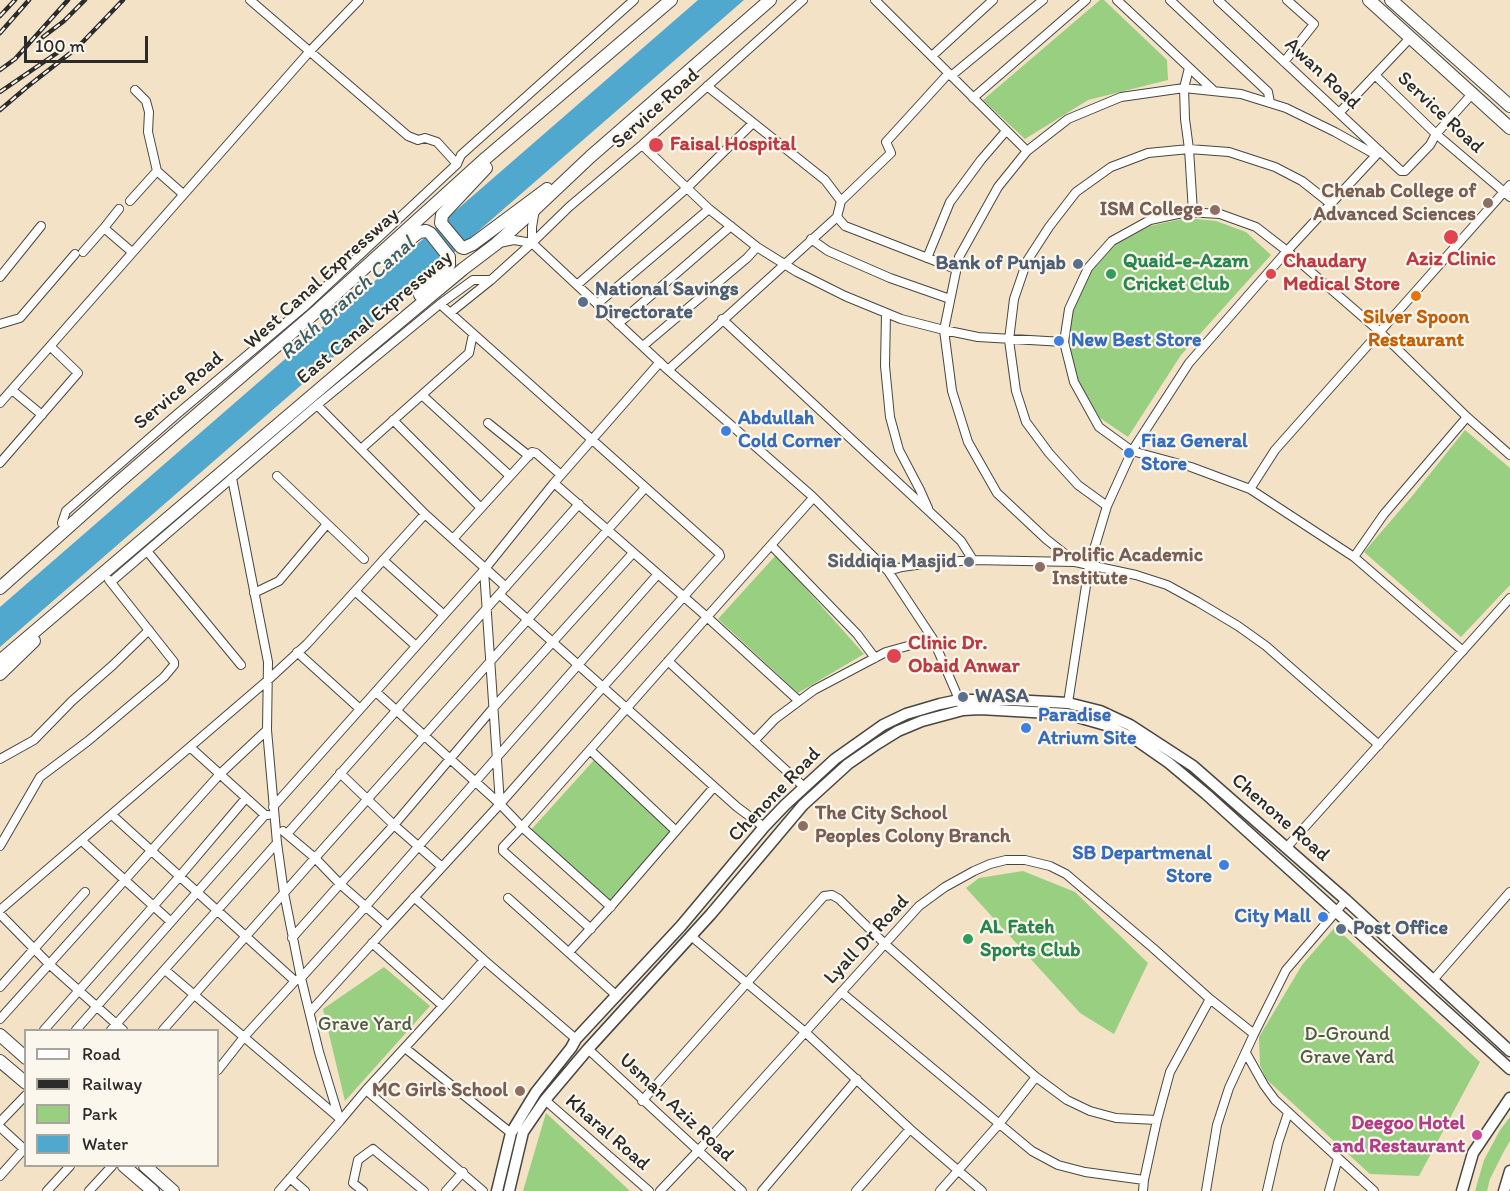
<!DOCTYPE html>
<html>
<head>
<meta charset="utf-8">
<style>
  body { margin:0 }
  #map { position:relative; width:1510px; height:1191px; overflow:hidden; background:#f3e2c6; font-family:Itim,sans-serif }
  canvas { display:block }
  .legend { position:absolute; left:24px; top:1029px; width:195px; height:138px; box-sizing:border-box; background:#fbf7ec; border:2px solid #a8a59f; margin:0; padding:8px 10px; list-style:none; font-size:18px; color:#2b2b2b }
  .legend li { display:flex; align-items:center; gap:12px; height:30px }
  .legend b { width:30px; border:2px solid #a8a59f }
  .scale { position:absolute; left:24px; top:36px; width:124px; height:27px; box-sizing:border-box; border:3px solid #2b2b2b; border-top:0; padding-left:8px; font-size:18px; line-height:21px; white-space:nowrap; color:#2b2b2b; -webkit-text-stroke:4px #fbf7ec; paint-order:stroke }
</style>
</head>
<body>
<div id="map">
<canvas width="1510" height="1191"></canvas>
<ul class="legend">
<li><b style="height:8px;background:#fff"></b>Road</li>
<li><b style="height:8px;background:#2b2b2b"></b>Railway</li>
<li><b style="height:16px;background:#99cf81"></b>Park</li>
<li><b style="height:16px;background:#51a8ce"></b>Water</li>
</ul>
<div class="scale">100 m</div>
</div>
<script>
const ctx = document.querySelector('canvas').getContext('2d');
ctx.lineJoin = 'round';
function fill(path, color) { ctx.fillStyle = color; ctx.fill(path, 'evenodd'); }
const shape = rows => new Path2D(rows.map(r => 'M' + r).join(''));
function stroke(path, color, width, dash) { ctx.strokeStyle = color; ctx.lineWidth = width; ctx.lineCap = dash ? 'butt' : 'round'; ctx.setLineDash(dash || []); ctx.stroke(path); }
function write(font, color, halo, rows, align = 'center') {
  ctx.font = font + ' Itim,sans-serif'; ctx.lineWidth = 4.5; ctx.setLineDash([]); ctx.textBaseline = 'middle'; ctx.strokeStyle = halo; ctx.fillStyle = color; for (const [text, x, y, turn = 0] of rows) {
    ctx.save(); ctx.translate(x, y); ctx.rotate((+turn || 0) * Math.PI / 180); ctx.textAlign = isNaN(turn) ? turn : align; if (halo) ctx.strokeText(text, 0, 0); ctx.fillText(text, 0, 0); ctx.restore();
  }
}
const green = shape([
  [1100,0,1104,0,1167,60,1168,80,1088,100,1025,139,983,100],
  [1187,218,1216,221,1246,232,1271,255,1181,355,1128,437,1100,418,1077,379,1069,345,1072,309,1091,272,1115,245,1150,226],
  [1465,430,1510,468,1510,585,1461,637,1364,552,1413,495],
  [776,555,864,654,798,693,718,619],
  [595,759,674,834,613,904,530,831],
  [1023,871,1075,892,1148,963,1114,1034,1080,1013,966,888,979,878],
  [1335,927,1480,1062,1419,1176,1370,1174,1266,1079,1260,1065,1259,1037,1302,965],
  [384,967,430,1006,345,1101,323,1009],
  [546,1113,630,1191,523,1191],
  [1510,1117,1510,1141,1504,1151,1490,1179,1487,1191,1475,1191,1484,1160,1500,1130]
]);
const water = shape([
  [698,0,744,0,0,647,0,607]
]);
const minor = shape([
  [250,0,408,136,418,140,425,138,437,142,457,164,461,155,634,0],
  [875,0,1027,151],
  [1117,0,1213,90],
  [1170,0,1268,92,1270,103],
  [1218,0,1401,171,1405,171,1430,145,1436,134,1472,94],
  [932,56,993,0],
  [1284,62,1314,24,1287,0],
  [1189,68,1184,88,1185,119,1189,149,1193,212],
  [1375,75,1436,134,1510,197],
  [951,76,1043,0],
  [135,90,146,101,149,112,148,132,157,171,183,194],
  [973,98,1086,0],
  [1339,113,1411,37],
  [642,145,709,209,757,247,797,272,845,296,901,319,944,330,978,337,1064,342],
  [130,201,157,171],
  [841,201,891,153,886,142,948,74],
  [837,217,845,226,956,269],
  [104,228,119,209],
  [811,239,828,251,890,278,950,299],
  [499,243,514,240,532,243,668,370,812,496,888,571,933,639],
  [532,243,532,227,535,209],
  [83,252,104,228,132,252],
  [927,258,950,202,981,160,1006,131],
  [0,277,41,226],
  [577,285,688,187,753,123],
  [597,304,709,209],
  [450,313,491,280,532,243,569,207,642,145,803,0],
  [886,313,885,366,890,417,899,450,920,490,928,508],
  [722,319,961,541,973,560],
  [0,324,20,318,75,254],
  [618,324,731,226],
  [643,346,747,258,757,247],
  [668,370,837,217,841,201,825,180,707,86],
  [12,390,42,415],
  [422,395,510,476],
  [0,403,310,51,359,0],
  [393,420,481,508,532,452,536,453,561,475],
  [488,423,529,456],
  [361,449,469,353,473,334],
  [0,463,78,373,51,347],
  [277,476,364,559],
  [232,478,268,662,267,730,277,843,284,893,301,978,319,1052,340,1121,279,1191],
  [554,483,707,617,522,827,503,847,503,851,591,929],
  [1250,489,1275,450,1510,185],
  [1107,506,1078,485,1049,453,1026,422,1016,391,1009,340,1014,299,1027,261,1049,227,1076,192,1111,167,1148,153,1189,149,1229,152,1275,167,1302,181,1331,204],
  [425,514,506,587],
  [62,523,66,511,176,415,303,308,457,164],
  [453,539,481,508],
  [771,545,813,498],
  [147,551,241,665],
  [1354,557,1384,514,1467,417],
  [383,560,444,615],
  [1075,562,1046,539,997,493,968,442,952,391,944,330,959,257,998,187,1027,151,1068,119,1121,97,1184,88,1241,94,1286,108,1335,132,1376,155],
  [484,570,500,804],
  [888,571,902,567,923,564,973,560,1075,562,1136,575,1167,585,1198,602,1238,626,1266,646,1379,745],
  [111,582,317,405,440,304,473,280,491,280],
  [355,591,416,646],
  [254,593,279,581,327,524],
  [500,595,737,807,764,827],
  [1463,651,1354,557,1250,489,1191,467,1132,451,1099,427,1074,382,1064,342,1069,309,1088,268,1112,241,1150,220,1187,212,1220,214,1256,227,1287,251,1379,331,1467,417,1510,455],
  [297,652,360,709],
  [668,661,804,787],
  [376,692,500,804,522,827,611,907],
  [799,701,707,617,771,545,857,634,875,658],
  [1068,703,1089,566,1107,506,1132,451,1189,363,1287,251,1380,151],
  [754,741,775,719,814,690,886,652,933,639,961,704],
  [190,747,265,815,268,815],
  [590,750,676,831],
  [0,759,34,740,72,701,113,665,149,630],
  [340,773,394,825,442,867],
  [273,807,484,570,554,483,660,362],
  [112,815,295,981],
  [283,831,315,858,340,884,388,926,310,1012],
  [287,834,579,504],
  [82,841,171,922],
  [0,846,40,777,88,741,164,677,174,665,174,662,109,580],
  [1287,847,1510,598],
  [414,897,484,960,576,1039],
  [508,898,617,996],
  [0,910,268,680,307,644,425,514,317,405],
  [0,914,49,964,123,1030],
  [388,926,500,804,603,687,720,556,719,553,440,304],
  [691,936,805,1032,910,1129,982,1191],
  [292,938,340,884,394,825,494,707,633,553],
  [569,952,613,904,714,787],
  [165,970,338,1117],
  [1433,980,1510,892],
  [0,987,85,892],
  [841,992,1032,1151,1058,1165,1085,1172,1144,1180],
  [443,1006,484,960],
  [0,1019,220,774,267,730],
  [44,1030,180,876,246,798],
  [76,1030,265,815],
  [111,1030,277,843],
  [163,1030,315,858,645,488],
  [405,1048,511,1133],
  [588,1049,742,1191],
  [1246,1053,1264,1085,1275,1100,1374,1191],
  [218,1070,244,1037,295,981,301,978,366,906,658,574],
  [366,1090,483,1191],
  [545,1100,649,1191],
  [642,1101,824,896,832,895,839,899,885,944,1036,1077,1067,1100,1090,1111,1116,1118,1157,1120],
  [340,1121,366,1090,443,1006,372,943],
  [0,1122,26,1095],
  [0,1127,24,1149,0,1176],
  [290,1178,305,1191],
  [47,1191,70,1166],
  [89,1191,112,1166],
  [363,1191,353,1183,358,1160,373,1149,424,1191],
  [446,1191,463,1172],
  [660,1191,698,1151,919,906,945,887,974,871,990,864,1006,860,1025,860,1050,866,1066,874,1153,948,1210,999,1254,1034],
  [762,1191,857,1079],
  [856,1191,910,1129],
  [940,1191,999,1124,1036,1077],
  [1143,1191,1144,1180,1157,1120,1170,1072,1210,999],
  [1206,1191,1217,1125,1229,1088,1254,1034,1286,970,1346,900],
  [1267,1191,1278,1143,1288,1113],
  [1329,1191,1338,1158]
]);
const tertiary = shape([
  [497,1191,511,1133,536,1092,571,1048,576,1039,681,926,764,827,785,805,835,759,883,725,906,714,940,704,959,700,1012,700,1068,703,1100,711,1130,725,1193,766,1346,900,1510,1051],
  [509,1191,523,1132,545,1100,588,1049,711,914,803,805,848,764,877,744,898,731,922,721,963,710,980,709,1067,714,1109,726,1136,740,1169,763,1206,794,1510,1069],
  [1462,1191,1473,1153,1510,1098],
  [1504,1191,1510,1171]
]);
const primary = shape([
  [1369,0,1510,128],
  [1391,0,1510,106],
  [486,168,442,215,441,223,461,247,464,248,473,244,547,189],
  [387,257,419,232,426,231,430,233,449,257,449,265,420,295],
  [0,588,120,481,317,311,486,158,671,0],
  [0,661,355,359,463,269,496,244,535,209,590,157,770,0],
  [0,674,34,641],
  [0,1035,26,1058],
  [0,1061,26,1083],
  [124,1166,153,1191],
  [145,1166,173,1191]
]);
const rail = shape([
  [0,16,15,0],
  [0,33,29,0],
  [43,37,64,21,85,0],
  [0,70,15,59,68,0],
  [0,92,57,53],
  [0,110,27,87,78,47,123,0]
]);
const markers = [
  [656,145,8,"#e0444e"],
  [1488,203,6,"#8d6e63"],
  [1215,210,6,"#8d6e63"],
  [1451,237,8,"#e0444e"],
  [1078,264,6,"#5c6f8a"],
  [1111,274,6,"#2e9e5b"],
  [1271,274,6,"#e0444e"],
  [1416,296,6,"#e8710a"],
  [583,302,6,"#5c6f8a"],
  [1059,341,6,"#3f7fe0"],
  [726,431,6,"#3f7fe0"],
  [1129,453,6,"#3f7fe0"],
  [969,562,6,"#6b7280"],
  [1040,567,6,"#8d6e63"],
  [894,656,8,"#e0444e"],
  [963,697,6,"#5c6f8a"],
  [1026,728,6,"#3f7fe0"],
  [803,826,6,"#8d6e63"],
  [1224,865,6,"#3f7fe0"],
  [1323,917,6,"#3f7fe0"],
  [1341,929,6,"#5c6f8a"],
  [968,939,6,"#2e9e5b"],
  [520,1091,6,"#8d6e63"],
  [1477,1135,6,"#d1479c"]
];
const streetNames = [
  ["Awan Road",1322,74,43],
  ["Service Road",656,109,-42],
  ["Service Road",1440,113,43],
  ["West Canal Expressway",322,279,-42],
  ["East Canal Expressway",375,318,-40],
  ["Service Road",179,391,-40],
  ["Chenone Road",775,795,-46],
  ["Chenone Road",1280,818,41],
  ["Lyall Dr Road",867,940,-47],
  ["Usman Aziz Road",676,1108,43],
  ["Kharal Road",607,1133,41]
];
const healthNames = [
  ["Faisal Hospital",670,145],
  ["Aziz Clinic",1451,260,"center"],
  ["Chaudary",1283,262],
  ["Medical Store",1283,285],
  ["Clinic Dr.",908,644],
  ["Obaid Anwar",908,667]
];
const educationNames = [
  ["Chenab College of",1476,192],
  ["Advanced Sciences",1476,215],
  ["ISM College",1203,210],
  ["Prolific Academic",1052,556,"left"],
  ["Institute",1052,579,"left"],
  ["The City School",815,814,"left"],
  ["Peoples Colony Branch",815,837,"left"],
  ["MC Girls School",508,1091]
];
const leisureNames = [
  ["Quaid-e-Azam",1123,262],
  ["Cricket Club",1123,285],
  ["AL Fateh",980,928],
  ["Sports Club",980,951]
];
const serviceNames = [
  ["Bank of Punjab",1066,264,"right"],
  ["National Savings",595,290],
  ["Directorate",595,313],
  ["WASA",975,697],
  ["Post Office",1353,929]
];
const foodNames = [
  ["Silver Spoon",1416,318],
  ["Restaurant",1416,341]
];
const shopNames = [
  ["New Best Store",1071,341],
  ["Abdullah",738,419],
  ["Cold Corner",738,442],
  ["Fiaz General",1141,442],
  ["Store",1141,465],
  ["Paradise",1038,716],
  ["Atrium Site",1038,739],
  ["SB Departmenal",1212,854,"right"],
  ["Store",1212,877,"right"],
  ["City Mall",1311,917,"right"]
];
const worshipNames = [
  ["Siddiqia Masjid",957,562]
];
const parkNames = [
  ["Grave Yard",365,1025],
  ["D-Ground",1347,1035],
  ["Grave Yard",1347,1058]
];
const hotelNames = [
  ["Deegoo Hotel",1465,1124],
  ["and Restaurant",1465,1147]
];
const waterNames = [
  ["Rakh Branch Canal",348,299,-42]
];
fill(green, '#99cf81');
fill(water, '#51a8ce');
stroke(minor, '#494642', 10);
stroke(tertiary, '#494642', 13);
stroke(primary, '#494642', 14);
stroke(minor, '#fff', 8);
stroke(tertiary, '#fff', 10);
stroke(primary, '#fff', 12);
stroke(rail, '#2b2b2b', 4.5);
stroke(rail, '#fbf7ec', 2, [7]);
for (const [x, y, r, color] of markers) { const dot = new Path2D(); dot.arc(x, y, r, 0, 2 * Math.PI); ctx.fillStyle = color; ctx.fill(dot); stroke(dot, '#fbf7ec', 2); }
write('20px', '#2b2b2b', '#fbf7ec', streetNames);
write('bold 20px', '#be3a42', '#fbf7ec', healthNames, 'left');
write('bold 20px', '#785e54', '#fbf7ec', educationNames, 'right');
write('bold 20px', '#27864d', '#fbf7ec', leisureNames, 'left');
write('bold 20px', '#4e5e75', '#fbf7ec', serviceNames, 'left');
write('bold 20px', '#c56008', '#fbf7ec', foodNames);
write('bold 20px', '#366cbe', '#fbf7ec', shopNames, 'left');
write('bold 20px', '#5b616d', '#fbf7ec', worshipNames, 'right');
write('20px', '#4c5c45', '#fbf7ec', parkNames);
write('bold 20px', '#b23c85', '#fbf7ec', hotelNames, 'right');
write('italic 21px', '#3a5d6c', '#fbf7ec', waterNames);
</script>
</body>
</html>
